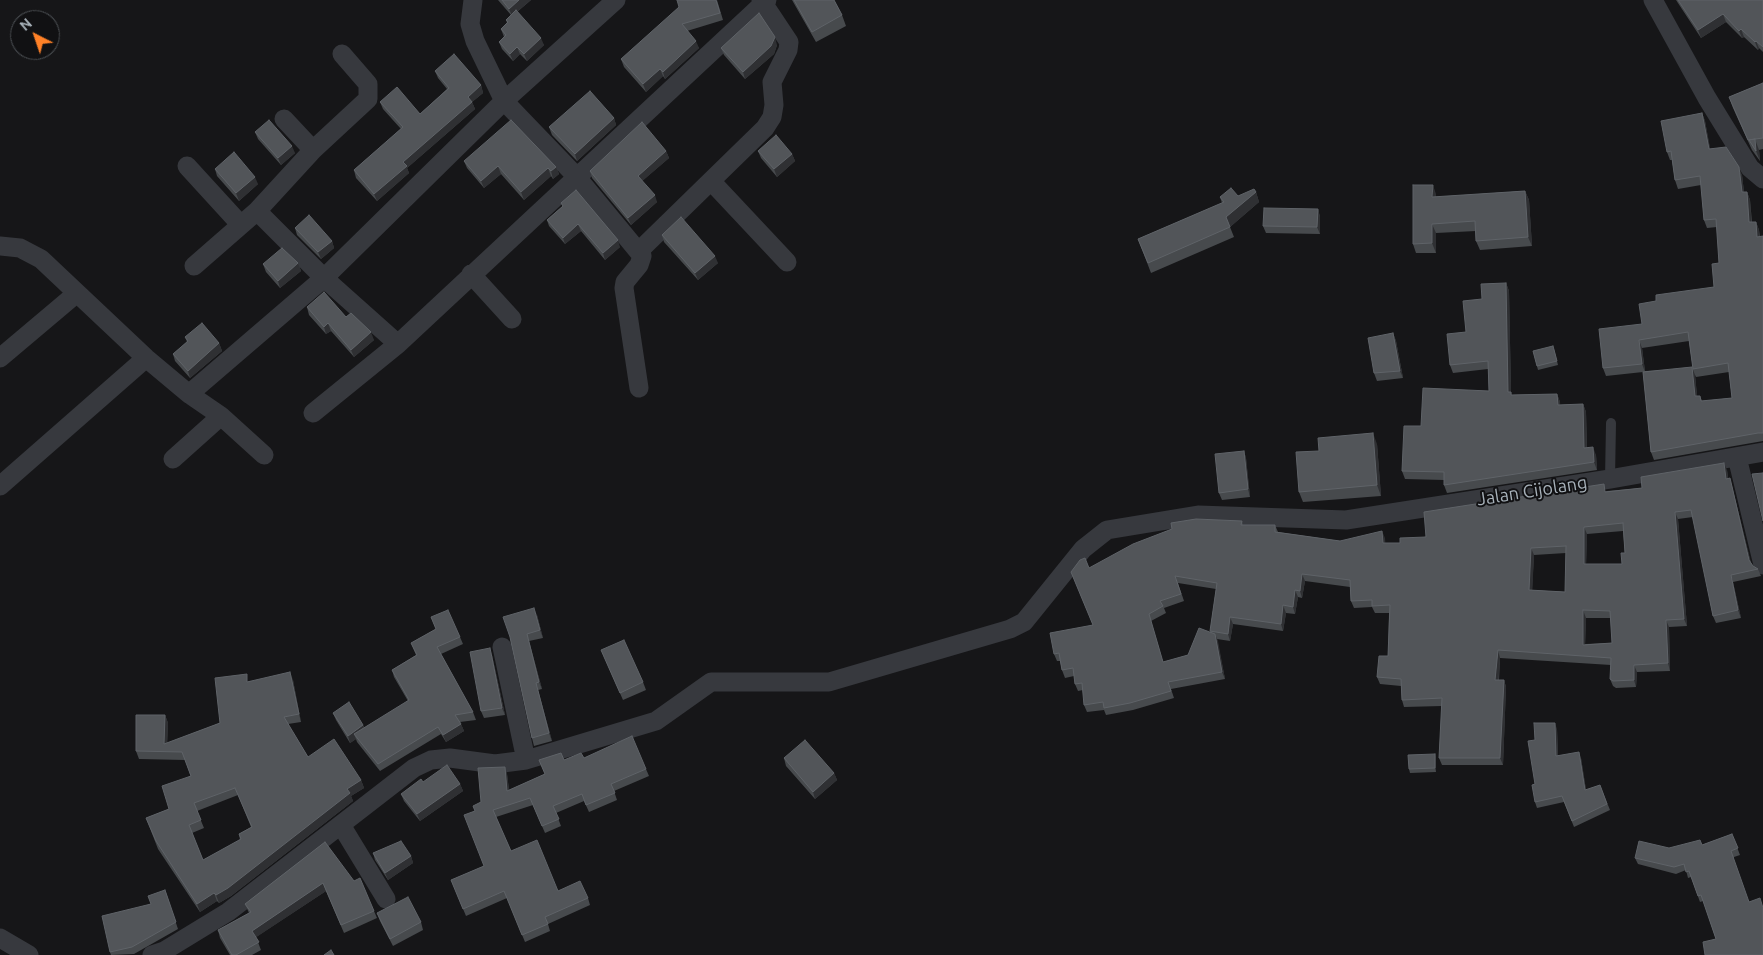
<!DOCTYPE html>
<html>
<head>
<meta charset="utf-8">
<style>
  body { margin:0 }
  #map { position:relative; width:1763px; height:955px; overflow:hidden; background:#161618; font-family:Ubuntu,sans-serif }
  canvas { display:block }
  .north { position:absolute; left:10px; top:10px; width:50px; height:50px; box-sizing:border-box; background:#111113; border:1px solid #4d5155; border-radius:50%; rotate:319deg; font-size:14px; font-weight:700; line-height:20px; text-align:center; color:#a7b1b9 }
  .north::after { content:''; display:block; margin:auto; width:18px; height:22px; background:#ff8127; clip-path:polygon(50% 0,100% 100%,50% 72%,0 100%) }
</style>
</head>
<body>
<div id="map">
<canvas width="1763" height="955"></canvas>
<div class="north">N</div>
</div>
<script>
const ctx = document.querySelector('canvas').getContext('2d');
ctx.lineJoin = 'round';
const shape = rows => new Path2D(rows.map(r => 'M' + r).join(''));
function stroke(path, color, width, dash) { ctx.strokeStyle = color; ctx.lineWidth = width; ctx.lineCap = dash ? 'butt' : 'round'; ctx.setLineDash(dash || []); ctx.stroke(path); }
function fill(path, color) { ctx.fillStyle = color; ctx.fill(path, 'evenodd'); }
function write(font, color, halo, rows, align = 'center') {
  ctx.font = font + ' Ubuntu,sans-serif'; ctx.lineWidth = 4; ctx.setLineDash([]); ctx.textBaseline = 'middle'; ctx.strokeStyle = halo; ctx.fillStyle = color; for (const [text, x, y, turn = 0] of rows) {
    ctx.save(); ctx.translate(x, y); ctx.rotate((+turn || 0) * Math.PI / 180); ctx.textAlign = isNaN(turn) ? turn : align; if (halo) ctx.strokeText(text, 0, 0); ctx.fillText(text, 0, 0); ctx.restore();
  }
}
const lane = shape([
  [1610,479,1611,423]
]);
const street = shape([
  [473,0,470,24,475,41,504,101,576,176,642,256,639,265,625,282,624,288,639,388],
  [1653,0,1707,98,1750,168,1763,179],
  [284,119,313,150],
  [187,166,240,224],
  [711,181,787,262],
  [257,211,324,278,398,344],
  [0,246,20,248,41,259,146,358,189,394,221,416,264,455],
  [639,251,765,128,772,117,774,105,772,82,788,50,789,42,761,0],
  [194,266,257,211,313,150,368,99,368,84,342,54],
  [471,274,512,319],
  [0,358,77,293],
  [189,394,324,278,504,101,616,0],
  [313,413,398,344,767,0],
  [1737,457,1763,565],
  [173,459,221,416],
  [0,486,146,358],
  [502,647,526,760],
  [341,825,386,899],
  [0,938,29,955],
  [152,955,164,951,228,912,414,768,431,760,450,758,495,764,526,760,656,721,711,682,829,682,1010,629,1024,622,1083,549,1107,530,1198,515,1346,520,1610,479,1763,452]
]);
const wall = shape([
  [498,0,531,0,517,12,544,45,527,61,520,54,513,61,502,49,499,42,504,37,501,29,507,23,506,20,511,15],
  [717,0,723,20,687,31,699,48,665,79,663,76,646,92,624,67,621,59],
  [792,0,834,0,842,15,846,26,816,42],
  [1676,0,1763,0,1763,52,1759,48,1758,50,1744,37,1742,38,1726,22,1701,38],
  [777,45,774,54,745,79,724,55,721,48],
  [435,71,481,85,483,93,472,102,475,109,407,168,409,173,377,201,356,178,354,170,401,129,383,109,380,102,420,114,447,89,438,78],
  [1763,83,1763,149,1759,150,1760,161,1752,150,1733,108,1729,97],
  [1702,113,1705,121,1710,149,1742,175,1744,192,1747,192,1750,200,1752,222,1756,222,1759,230,1760,237,1763,236,1763,441,1654,460,1651,452,1643,372,1606,376,1603,368,1642,324,1656,301,1714,287,1719,263,1717,227,1707,228,1704,220,1701,185,1678,189,1675,180,1672,160,1670,160,1667,152],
  [1689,341,1693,369,1645,371,1642,348],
  [1729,372,1732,398,1702,401,1700,396,1697,396,1695,375,1696,377],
  [614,118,616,125,577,161,552,135,549,127],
  [255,132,295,153,281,165,258,139],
  [666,151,669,158,642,181,657,202,631,225,592,178,590,171],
  [758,151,792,154,795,161,777,177,761,158],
  [464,161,556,167,559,174,553,179,551,176,524,200,501,174,484,188,467,168],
  [215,169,258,184,239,201,217,176],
  [1525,191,1529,200,1532,246,1480,250,1476,241,1476,231,1436,233,1436,253,1416,253,1413,244,1436,194,1436,197],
  [1256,192,1259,202,1230,227,1234,237,1151,273,1138,239,1222,203,1220,197,1238,196],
  [561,203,620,247,605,260,581,231,565,244,549,226,547,220,563,206],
  [1318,209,1320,217,1320,234,1266,233,1263,226],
  [295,228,332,241,334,248,321,259,297,235],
  [662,235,718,263,698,280,664,242],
  [298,263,301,271,280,288,266,272,263,264],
  [1506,283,1509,291,1511,392,1512,395,1557,394,1560,402,1560,405,1583,404,1586,412,1587,448,1596,455,1597,470,1447,493,1444,485,1444,480,1405,479,1402,471,1421,426,1489,391,1488,369,1453,373,1450,365,1482,299],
  [307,307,346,317,374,340,354,357,331,331,326,334,309,315],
  [1393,333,1396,341,1403,378,1377,381,1374,373],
  [185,337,219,343,222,351,190,378,175,361,173,354,187,342],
  [1554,349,1558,365,1538,370,1533,351],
  [1377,444,1381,496,1303,502,1299,492,1319,451],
  [1244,451,1246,458,1250,497,1222,500,1219,493],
  [1727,470,1728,478,1732,486,1751,563,1753,566,1758,569,1761,576,1733,582,1741,618,1716,623,1713,616,1693,517,1678,519,1687,626,1669,627,1670,671,1637,672,1636,687,1616,688,1613,686,1610,679,1611,665,1500,658,1499,680,1504,680,1506,687,1503,765,1442,765,1439,758,1442,706,1404,707,1402,700,1401,686,1380,684,1377,677,1388,656,1389,613,1375,613,1372,607,1354,608,1351,601,1350,587,1305,581,1302,598,1298,597,1295,614,1286,613,1283,631,1233,624,1230,641,1217,639,1225,679,1171,689,1174,698,1133,710,1106,715,1104,710,1087,712,1084,705,1083,690,1078,691,1075,684,1074,676,1065,678,1062,670,1060,661,1057,661,1054,654,1093,625,1071,572,1089,568,1242,521,1243,525,1275,525,1278,532,1340,541,1385,538,1385,543,1400,543,1607,491,1642,488],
  [1623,531,1625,553,1622,564,1586,564,1587,534],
  [1566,553,1565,592,1532,590,1534,555],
  [1178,583,1216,589,1210,632,1188,655,1163,662,1151,621,1166,613,1164,608,1184,601],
  [1586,618,1611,618,1612,643,1585,644],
  [537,615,543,638,529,641,542,689,538,690,552,741,534,746,532,738,510,638],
  [431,617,460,637,463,644,441,654,473,712,476,720,460,722,464,731,446,742,441,734,380,771,357,742,356,739,350,743,336,720,333,713,363,725,365,728,408,701,394,677,392,670,416,655,411,643,436,629],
  [601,650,643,682,646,690,623,700],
  [492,655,505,715,484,718,481,711],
  [293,680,301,722,288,724,308,757,361,780,364,788,351,796,353,801,231,896,219,903,217,901,200,912,158,849,146,818,169,809,191,777,185,760,139,759,136,751,165,715,168,723,167,743,220,723,249,681],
  [238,795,251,827,239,834,240,840,203,860,192,833,204,828,197,811],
  [1557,729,1558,755,1581,758,1586,790,1600,785,1610,810,1574,827,1564,802,1537,808,1535,802,1535,740],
  [1435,754,1436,758,1436,772,1410,773,1409,769],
  [584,758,646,769,649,776,614,791,617,800,589,812,584,801,556,813,561,826,545,833,533,805,496,817,511,851,558,891,588,898,590,905,548,924,550,931,525,942,507,898,466,916,451,880,484,866,475,811,505,767,507,774,509,790,545,774,539,760,564,760],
  [784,758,834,773,837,780,815,799,786,766],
  [423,782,460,784,463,791,420,821,404,801,401,794],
  [1732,834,1740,855,1734,857,1716,939,1703,901,1700,902,1691,877,1688,878,1686,870,1676,874,1638,864,1635,858,1702,845],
  [325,842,374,911,377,918,344,933,326,891,256,937,261,950,252,955,230,955,220,938,218,930,249,913,245,904],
  [373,853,411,856,413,863,388,880,375,860],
  [165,890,178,929,134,954,111,955,110,952,151,904],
  [377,913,421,922,423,930,393,946,380,921]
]);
const shadedWall = shape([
  [519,0,531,0,512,16,509,9],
  [1723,14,1726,22,1701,38,1698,30],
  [1741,29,1744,37,1742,38,1739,31],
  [775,37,777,45,774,54,745,79,743,72],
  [541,38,544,45,527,61,524,54],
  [696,41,699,48,665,79,663,72],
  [1756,41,1759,48,1758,50,1755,42],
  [517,47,520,54,513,61,510,54],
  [660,69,663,76,646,92,643,84],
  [481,85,483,93,472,102,475,109,407,168,409,173,377,201,374,194,403,162,468,97],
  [1702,113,1705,121,1712,158,1709,149],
  [614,118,616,125,577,161,575,154],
  [1755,139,1759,150,1760,161,1756,151],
  [292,146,295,153,281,165,278,158],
  [666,151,669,158,640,183,638,176],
  [792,154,795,161,777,177,774,169],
  [498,166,501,174,484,188,481,181],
  [556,167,559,174,553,179,551,171],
  [1739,167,1742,175,1745,200,1742,192],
  [548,168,551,176,524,200,521,192],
  [255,177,258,184,239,201,236,193],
  [1433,185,1436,194,1436,206,1432,197],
  [1525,191,1529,200,1532,246,1528,237],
  [1256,192,1259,202,1230,227,1226,217],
  [1747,192,1750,200,1752,230,1749,222],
  [655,195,657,202,631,225,628,218],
  [1318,209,1320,217,1320,234,1317,227],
  [1756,222,1759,230,1760,245,1757,237],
  [578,224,581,231,565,244,563,238],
  [1432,224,1436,233,1436,253,1432,243],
  [618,240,620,247,605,260,603,253],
  [332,241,334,248,321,259,318,252],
  [715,256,718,263,698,280,695,273],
  [298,263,301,271,280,288,278,281],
  [1506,283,1509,291,1511,392,1514,400,1508,392],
  [328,323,331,331,326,334,324,327],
  [371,332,374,340,354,357,351,350],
  [1393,333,1396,341,1403,378,1400,371],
  [1639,340,1642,348,1645,372,1642,364],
  [219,343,222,351,190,378,188,371],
  [1692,367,1695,375,1698,405,1695,396],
  [1557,394,1560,402,1561,413,1558,405],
  [1583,404,1586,412,1587,456,1584,448],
  [1373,433,1377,444,1381,496,1377,485],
  [1593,447,1596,455,1597,470,1594,462],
  [1244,451,1246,458,1250,497,1248,489],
  [1724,463,1727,470,1729,486,1726,479],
  [1730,478,1732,486,1752,568,1749,560],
  [1675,512,1678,519,1687,626,1684,619],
  [1584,527,1587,534,1586,571,1584,564],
  [1382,531,1385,538,1386,551,1383,543],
  [1531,548,1534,555,1532,597,1529,590],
  [1302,574,1305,581,1302,598,1300,591],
  [1731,575,1733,582,1741,618,1738,610],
  [1295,590,1298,597,1295,614,1293,607],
  [1283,605,1286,613,1283,631,1281,624],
  [534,608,537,615,543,638,540,630],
  [1583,610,1586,618,1585,652,1583,645],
  [1230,617,1233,624,1230,641,1228,634],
  [1666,620,1669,627,1670,671,1668,663],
  [527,634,529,641,542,689,539,682],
  [1215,634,1218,641,1225,679,1222,672],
  [490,648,492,655,505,715,502,708],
  [1498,650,1500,658,1498,687,1495,680],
  [1634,665,1637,672,1636,687,1634,680],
  [290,672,293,680,301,722,299,714],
  [1504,680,1506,687,1503,765,1500,758],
  [536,683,538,690,552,741,549,733],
  [165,715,168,723,167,752,164,744],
  [1555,723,1557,729,1558,762,1556,756],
  [461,724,464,731,446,742,443,735],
  [363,725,366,732,354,734,356,739,350,743,348,736],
  [1579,752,1581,758,1587,796,1585,790],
  [1435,754,1436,758,1436,772,1435,768],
  [505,767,507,774,510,798,507,791],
  [834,773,837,780,815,799,813,792],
  [361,780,364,788,351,796,353,801,231,896,219,903,216,895,347,789],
  [460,784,463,791,420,821,417,814],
  [411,856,413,863,388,880,385,873],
  [323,883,326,891,255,938,252,931],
  [214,893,217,901,200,912,197,904]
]);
const building = shape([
  [502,0,519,0,509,9,502,0],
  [677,0,716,0,720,13,682,24,696,41,663,72,660,69,643,84,621,59,679,7,677,0],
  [794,0,834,0,842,15,812,32,794,0],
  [1678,0,1763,0,1763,47,1756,41,1755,42,1741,29,1739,31,1723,14,1698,30,1678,0],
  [516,10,541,38,524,54,517,47,510,54,499,42,506,35,501,29,508,22,506,20,516,10],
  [759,13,775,37,771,46,743,72,721,48,759,13],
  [454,54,481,85,468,97,472,102,403,162,407,166,374,194,354,170,403,127,380,102,397,87,420,114,449,88,435,71,454,54],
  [1763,83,1763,138,1748,140,1729,97,1763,83],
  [590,91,614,118,575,154,549,127,590,91],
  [1702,113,1709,149,1726,147,1739,167,1742,192,1747,192,1749,222,1756,222,1757,237,1763,236,1763,433,1758,433,1651,452,1643,372,1692,367,1695,396,1700,396,1701,401,1732,398,1728,363,1693,369,1688,332,1639,340,1642,364,1603,368,1599,329,1642,324,1639,304,1656,301,1656,295,1714,287,1712,264,1719,263,1716,219,1704,220,1700,176,1675,180,1671,151,1667,152,1661,121,1702,113],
  [269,120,292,146,278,158,255,132,269,120],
  [511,120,556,167,551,171,548,168,521,192,498,166,481,181,464,161,511,120],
  [642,122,666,151,638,176,655,195,628,218,590,171,642,122],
  [776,135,792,154,774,169,758,151,776,135],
  [1755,139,1756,151,1749,140,1755,139],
  [234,152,255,177,236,193,215,169,234,152],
  [1413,185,1433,185,1432,197,1525,191,1528,237,1476,241,1475,221,1432,224,1432,243,1413,244,1413,185],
  [1231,188,1238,196,1254,189,1256,192,1226,217,1230,227,1148,263,1138,239,1224,202,1220,197,1231,188],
  [576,190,618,240,603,253,578,224,563,238,547,220,563,206,561,203,576,190],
  [1264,208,1318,209,1317,227,1263,226,1264,208],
  [309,215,332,241,318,252,295,228,309,215],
  [681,217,715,256,695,273,662,235,681,217],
  [282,248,298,263,278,281,263,264,282,248],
  [1506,283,1508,392,1511,392,1511,395,1557,394,1558,405,1583,404,1584,448,1593,447,1594,462,1444,485,1444,472,1402,471,1404,426,1421,426,1423,388,1489,391,1488,361,1450,365,1447,334,1466,332,1463,301,1482,299,1481,284,1506,283],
  [324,292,346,317,351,313,371,332,351,350,328,323,324,327,307,307,324,292],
  [202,323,219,343,188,371,173,354,188,341,185,337,202,323],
  [1393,333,1400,371,1374,373,1368,338,1393,333],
  [1553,346,1557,361,1537,366,1533,351,1553,346],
  [1373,433,1377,485,1299,492,1296,452,1319,451,1318,438,1373,433],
  [1244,451,1248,489,1219,493,1215,454,1244,451],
  [1724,463,1726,479,1730,478,1749,560,1753,566,1758,569,1731,575,1738,610,1713,616,1691,510,1675,512,1684,619,1666,620,1668,663,1634,665,1634,680,1613,681,1610,679,1611,658,1498,650,1495,680,1504,680,1500,758,1439,758,1442,698,1402,700,1401,679,1377,677,1379,656,1388,656,1390,605,1372,606,1372,600,1351,601,1350,580,1302,574,1300,591,1295,590,1293,607,1283,605,1281,624,1230,617,1228,634,1210,631,1217,583,1175,576,1181,594,1160,601,1163,606,1149,614,1163,662,1188,655,1199,628,1215,634,1222,672,1168,682,1171,691,1130,703,1104,708,1103,702,1084,705,1082,683,1075,684,1073,668,1062,670,1059,653,1054,654,1050,633,1093,625,1071,572,1080,560,1085,558,1089,568,1133,544,1172,529,1171,523,1196,519,1242,521,1241,525,1275,525,1275,532,1340,541,1382,531,1383,543,1400,543,1400,538,1426,537,1424,512,1604,484,1605,492,1642,488,1641,477,1724,463],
  [1623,523,1625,553,1621,553,1622,564,1584,564,1584,527,1623,523],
  [1566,546,1565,592,1529,590,1531,548,1566,546],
  [1583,610,1610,611,1612,643,1583,645,1583,610],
  [1763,473,1763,521,1752,474,1763,473],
  [534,608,540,630,527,634,539,682,536,683,549,733,532,738,510,637,503,617,534,608],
  [448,610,460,637,437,647,473,712,455,715,461,724,443,735,438,727,378,764,354,734,409,700,392,670,417,655,411,643,436,629,431,617,448,610],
  [624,640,643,682,620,693,601,650,624,640],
  [490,648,502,708,481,711,470,652,490,648],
  [290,672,299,714,284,717,308,757,334,739,361,780,347,789,350,793,228,888,216,895,214,893,197,904,156,841,146,818,169,809,162,786,191,776,182,752,136,751,136,715,165,715,164,744,220,723,215,678,247,674,247,682,290,672],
  [235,788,252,827,239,834,241,839,203,860,189,825,201,820,194,803,235,788],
  [349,702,363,725,348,736,333,713,349,702],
  [1534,723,1555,723,1556,756,1579,752,1585,790,1600,785,1607,804,1572,821,1562,796,1535,802,1532,785,1535,784,1528,741,1535,740,1534,723],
  [632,736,646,769,611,784,615,793,586,805,582,794,553,806,559,819,542,826,530,798,493,810,511,851,537,840,558,891,580,881,588,898,545,917,548,924,522,935,504,891,463,909,451,880,484,866,464,815,475,811,473,806,481,802,478,768,505,767,507,791,545,774,539,760,561,753,564,760,581,753,584,758,632,736],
  [805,740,834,773,813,792,784,758,805,740],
  [1435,754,1435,768,1409,769,1408,755,1435,754],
  [447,765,460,784,417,814,401,794,421,779,423,782,447,765],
  [1732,834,1738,848,1731,851,1749,902,1760,898,1763,908,1763,955,1705,955,1703,942,1716,939,1701,895,1698,896,1689,871,1686,872,1684,864,1674,867,1635,858,1639,841,1669,848,1700,840,1702,845,1732,834],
  [401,841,411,856,385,873,373,853,401,841],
  [325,842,354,881,360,878,374,911,341,925,323,883,252,931,259,942,236,955,232,955,218,930,251,912,245,904,325,842],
  [165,890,176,922,132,947,110,952,102,916,151,904,148,896,165,890],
  [408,897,421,922,390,939,377,913,408,897],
  [331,950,334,955,324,955,331,950]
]);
const streetNames = [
  ["Jalan Cijolang",1532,491,-9]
];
stroke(lane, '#37393e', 10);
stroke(street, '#37393e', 19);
fill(wall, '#474a4d');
fill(shadedWall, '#2f3033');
fill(building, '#525559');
stroke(building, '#5f6368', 1);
write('18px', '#a7b1b9', '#111113', streetNames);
</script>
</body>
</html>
